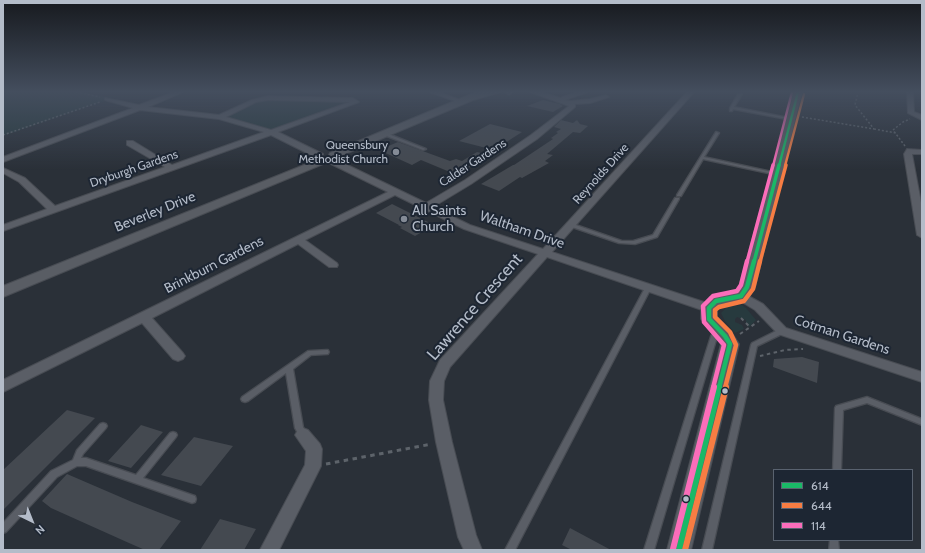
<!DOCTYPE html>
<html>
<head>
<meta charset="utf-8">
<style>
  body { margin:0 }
  #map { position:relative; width:925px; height:553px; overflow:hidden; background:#2a3038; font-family:Cabin,sans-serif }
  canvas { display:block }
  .frame { position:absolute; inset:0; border:4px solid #b4bcc9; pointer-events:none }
  .legend { position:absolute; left:773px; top:469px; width:140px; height:72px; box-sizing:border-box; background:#1d2633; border:1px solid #59626f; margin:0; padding:5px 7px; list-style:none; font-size:12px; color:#b4bcc9 }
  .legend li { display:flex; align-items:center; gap:8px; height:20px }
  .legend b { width:20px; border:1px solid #59626f }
  .north { position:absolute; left:12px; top:501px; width:40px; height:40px; -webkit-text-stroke:3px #1d2633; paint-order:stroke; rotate:137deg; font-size:11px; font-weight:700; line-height:16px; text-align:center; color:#b4bcc9 }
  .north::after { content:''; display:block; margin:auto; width:14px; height:18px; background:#b4bcc9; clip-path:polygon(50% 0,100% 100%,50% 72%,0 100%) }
</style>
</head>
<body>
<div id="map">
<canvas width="925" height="553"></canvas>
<div class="frame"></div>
<ul class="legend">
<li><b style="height:5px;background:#1ab867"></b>614</li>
<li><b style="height:5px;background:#f77d43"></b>644</li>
<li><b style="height:5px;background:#fb6dba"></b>114</li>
</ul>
<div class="north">N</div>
</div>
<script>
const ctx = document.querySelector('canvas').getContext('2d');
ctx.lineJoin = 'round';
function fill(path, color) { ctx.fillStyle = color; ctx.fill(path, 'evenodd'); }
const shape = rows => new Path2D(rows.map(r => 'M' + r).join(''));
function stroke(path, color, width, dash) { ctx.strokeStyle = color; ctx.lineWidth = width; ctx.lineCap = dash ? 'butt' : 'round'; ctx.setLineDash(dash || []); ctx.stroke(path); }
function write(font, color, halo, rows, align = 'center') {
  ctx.font = font + ' Cabin,sans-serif'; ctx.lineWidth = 4; ctx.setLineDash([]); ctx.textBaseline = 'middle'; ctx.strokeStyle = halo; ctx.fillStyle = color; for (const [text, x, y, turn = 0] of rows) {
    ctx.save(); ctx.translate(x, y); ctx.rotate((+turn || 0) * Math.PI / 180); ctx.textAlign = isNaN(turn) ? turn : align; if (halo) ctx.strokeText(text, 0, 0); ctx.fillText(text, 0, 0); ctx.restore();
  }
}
const green = shape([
  [3,92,83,92,112,98,3,136],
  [260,100,347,101,350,102,273,130,227,117,227,115],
  [742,305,746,308,756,320,749,327,746,324,746,320,737,317,735,319,735,322,742,325,744,329,735,333,725,321,721,313,727,307]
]);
const building = shape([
  [543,100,560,104,563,106,553,112,527,106],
  [561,120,573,123,577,120,580,124,588,126,580,133,573,132,547,154,553,155,545,161,549,163,522,178,520,177,499,191,481,184,513,165,514,165,553,139,551,138,558,133,556,132,561,129,554,127],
  [490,124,522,132,494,150,459,141],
  [398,142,450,161,456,159,462,161,477,152,489,155,457,175,421,160,412,165,379,150],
  [392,204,434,225,415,236,400,228,402,227,398,225,399,225,376,213],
  [802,357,819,362,817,383,773,367,774,359],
  [67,410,95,418,3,510,3,470],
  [141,425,163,432,131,468,108,461],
  [194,437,233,446,201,486,161,475],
  [67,474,132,502,181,521,159,550,145,550,129,543,51,508,42,501],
  [220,519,256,529,244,550,200,550],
  [570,528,611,550,572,550,562,545]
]);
const pathFar2 = shape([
  [76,92,100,97],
  [802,117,874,129,855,105,858,92],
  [874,129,896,133],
  [3,135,100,102],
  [905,146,893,130,903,122,910,119]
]);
const pathFar1 = shape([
  [741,318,750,327],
  [740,334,759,321],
  [760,356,785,350,803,349]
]);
const path = shape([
  [326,464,432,444]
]);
const lane = shape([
  [740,93,742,94,734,107,794,119,792,120,733,109,732,111,730,111,730,108,738,94,740,93],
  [716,132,719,133,704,157,777,173,779,174,777,175,703,159,681,196,677,196,677,195,716,132],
  [384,133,386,133,426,149,423,150,384,135,384,133],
  [675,198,679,198,679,199,657,237,635,244,619,243,569,226,569,224,573,224,622,241,633,241,653,235,675,198],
  [648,286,651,288,515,550,505,550,645,288,648,286],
  [717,328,721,328,722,330,717,337,654,550,644,550,711,336,717,328],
  [780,329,784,329,785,331,784,333,757,346,712,550,702,550,751,345,752,343,780,329],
  [326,350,328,350,329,352,328,354,311,355,293,369,303,427,307,435,306,437,303,438,300,437,295,428,286,373,248,401,245,402,242,401,241,399,242,397,308,351,326,350],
  [867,397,922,419,922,425,867,403,843,410,841,470,833,470,835,408,836,406,867,397],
  [103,423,106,424,107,426,106,428,83,454,81,458,86,458,136,475,170,433,173,432,176,433,177,435,176,437,143,478,195,496,196,499,195,502,192,503,86,466,77,466,57,477,6,532,3,533,3,523,51,471,73,460,77,450,100,424,103,423],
  [830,540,838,540,839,550,829,550,830,540]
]);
const street = shape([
  [174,92,183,92,148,107,219,115,252,100,268,96,353,98,359,102,278,132,323,154,323,158,317,158,271,135,3,231,3,225,47,209,19,182,3,173,3,168,25,178,55,206,165,167,127,145,127,141,133,141,172,165,264,132,219,119,140,110,3,162,3,157,133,108,105,100,105,98,139,105,174,92],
  [268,100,350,102,271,130,226,117,256,102,268,100],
  [429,92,439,92,466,102,461,103,429,92],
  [530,92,541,92,561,98,562,97,577,92,588,92,565,100,570,101,590,99,606,95,609,97,590,103,575,104,575,107,537,139,471,184,433,207,470,225,543,249,687,92,694,92,552,252,713,305,715,308,713,311,709,312,705,311,547,257,450,367,444,381,443,400,452,442,476,535,482,550,464,550,458,537,436,442,429,400,430,381,440,360,538,254,464,229,395,195,305,240,337,263,338,265,337,267,329,267,298,244,152,318,183,353,185,356,183,359,178,361,173,359,142,323,3,392,3,380,388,192,329,163,329,159,335,159,426,203,465,180,531,135,569,106,530,92],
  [907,92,913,92,914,112,922,115,922,120,908,113,907,92],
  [907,149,922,150,922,154,912,154,922,208,922,238,917,235,904,154,907,149],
  [741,292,763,304,786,328,922,372,922,382,778,334,755,310,737,299,735,296,737,293,741,292],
  [303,428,308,430,320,444,322,449,321,466,279,550,260,550,305,465,306,451,295,435,298,430,303,428]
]);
const secondary = shape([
  [476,92,501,92,473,100,338,157,334,158,329,155,330,153,476,92],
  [504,92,513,92,509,95,504,92],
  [794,92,802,92,755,287,747,300,721,305,717,309,717,317,731,332,739,344,691,550,667,550,721,344,701,319,701,308,710,297,736,292,739,287,794,92],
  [319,159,324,162,323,164,3,297,3,286,319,159]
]);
const bus1Far3 = shape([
  [779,166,798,92]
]);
const bus1Far2 = shape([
  [754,262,779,165]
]);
const bus1Far1 = shape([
  [719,388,730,344,725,336,709,319,709,308,716,301,741,296,747,287,754,261]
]);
const bus1 = shape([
  [679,550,719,387]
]);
const bus2Far3 = shape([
  [785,166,804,94]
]);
const bus2Far2 = shape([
  [760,262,786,165]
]);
const bus2Far1 = shape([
  [725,388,736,345,730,332,715,317,715,310,719,307,744,301,753,289,760,261]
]);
const bus2 = shape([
  [685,550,726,387]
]);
const bus3Far3 = shape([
  [773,166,792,92]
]);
const bus3Far2 = shape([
  [747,262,773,165]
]);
const bus3Far1 = shape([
  [713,388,724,345,704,322,703,306,713,296,737,291,741,285,747,261]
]);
const bus3 = shape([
  [673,549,714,387]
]);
const markers = [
  [396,152,4,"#848b96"],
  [404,219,4,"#848b96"],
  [725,391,3.5,"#b4bcc9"],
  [686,499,3.5,"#b4bcc9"]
];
const farPoinames = [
  ["Queensbury",388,145],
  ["Methodist Church",388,159]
];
const farStreetnames = [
  ["Calder Gardens",473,163,-33],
  ["Dryburgh Gardens",134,169,-19],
  ["Reynolds Drive",601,174,-48]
];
const poiNames = [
  ["All Saints",412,211],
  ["Church",412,227]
];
const streetNames = [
  ["Beverley Drive",155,212,-22],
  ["Waltham Drive",522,230,19],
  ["Brinkburn Gardens",214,265,-27],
  ["Cotman Gardens",842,335,18]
];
const nearStreetnames = [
  ["Lawrence Crescent",475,307,-49]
];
fill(green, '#273a3e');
fill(building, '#444950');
stroke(lane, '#484c53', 2.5);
stroke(street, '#484c53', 2);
stroke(secondary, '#484c53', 2);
stroke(pathFar2, '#5d636a', 1.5, [2, 2]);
stroke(pathFar1, '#5d636a', 2, [3.5, 3.5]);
stroke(path, '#5d636a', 3, [4.5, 4.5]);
fill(lane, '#5a5e66');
fill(street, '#5a5e66');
fill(secondary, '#595d64');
stroke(bus1Far3, '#1ab867', 2.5);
stroke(bus1Far2, '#1ab867', 3.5);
stroke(bus1Far1, '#1ab867', 4.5);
stroke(bus1, '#1ab867', 6);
stroke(bus2Far3, '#f77d43', 2.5);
stroke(bus2Far2, '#f77d43', 3.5);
stroke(bus2Far1, '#f77d43', 4.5);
stroke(bus2, '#f77d43', 6);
stroke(bus3Far3, '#fb6dba', 2.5);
stroke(bus3Far2, '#fb6dba', 3.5);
stroke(bus3Far1, '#fb6dba', 4.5);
stroke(bus3, '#fb6dba', 6);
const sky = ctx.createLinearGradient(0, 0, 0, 170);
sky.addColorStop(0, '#171a1f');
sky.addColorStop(0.54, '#444e5e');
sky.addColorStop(1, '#444e5e00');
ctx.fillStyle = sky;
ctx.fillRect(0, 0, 925, 170);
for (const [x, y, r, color] of markers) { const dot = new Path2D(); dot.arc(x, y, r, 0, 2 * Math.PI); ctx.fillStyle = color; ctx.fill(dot); stroke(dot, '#1d2633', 1.5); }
write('12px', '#b4bcc9', '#1d2633', farPoinames, 'right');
write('12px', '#b4bcc9', '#1d2633', farStreetnames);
write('14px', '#b4bcc9', '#1d2633', poiNames, 'left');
write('14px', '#b4bcc9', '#1d2633', streetNames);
write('17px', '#b4bcc9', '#1d2633', nearStreetnames);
</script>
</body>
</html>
